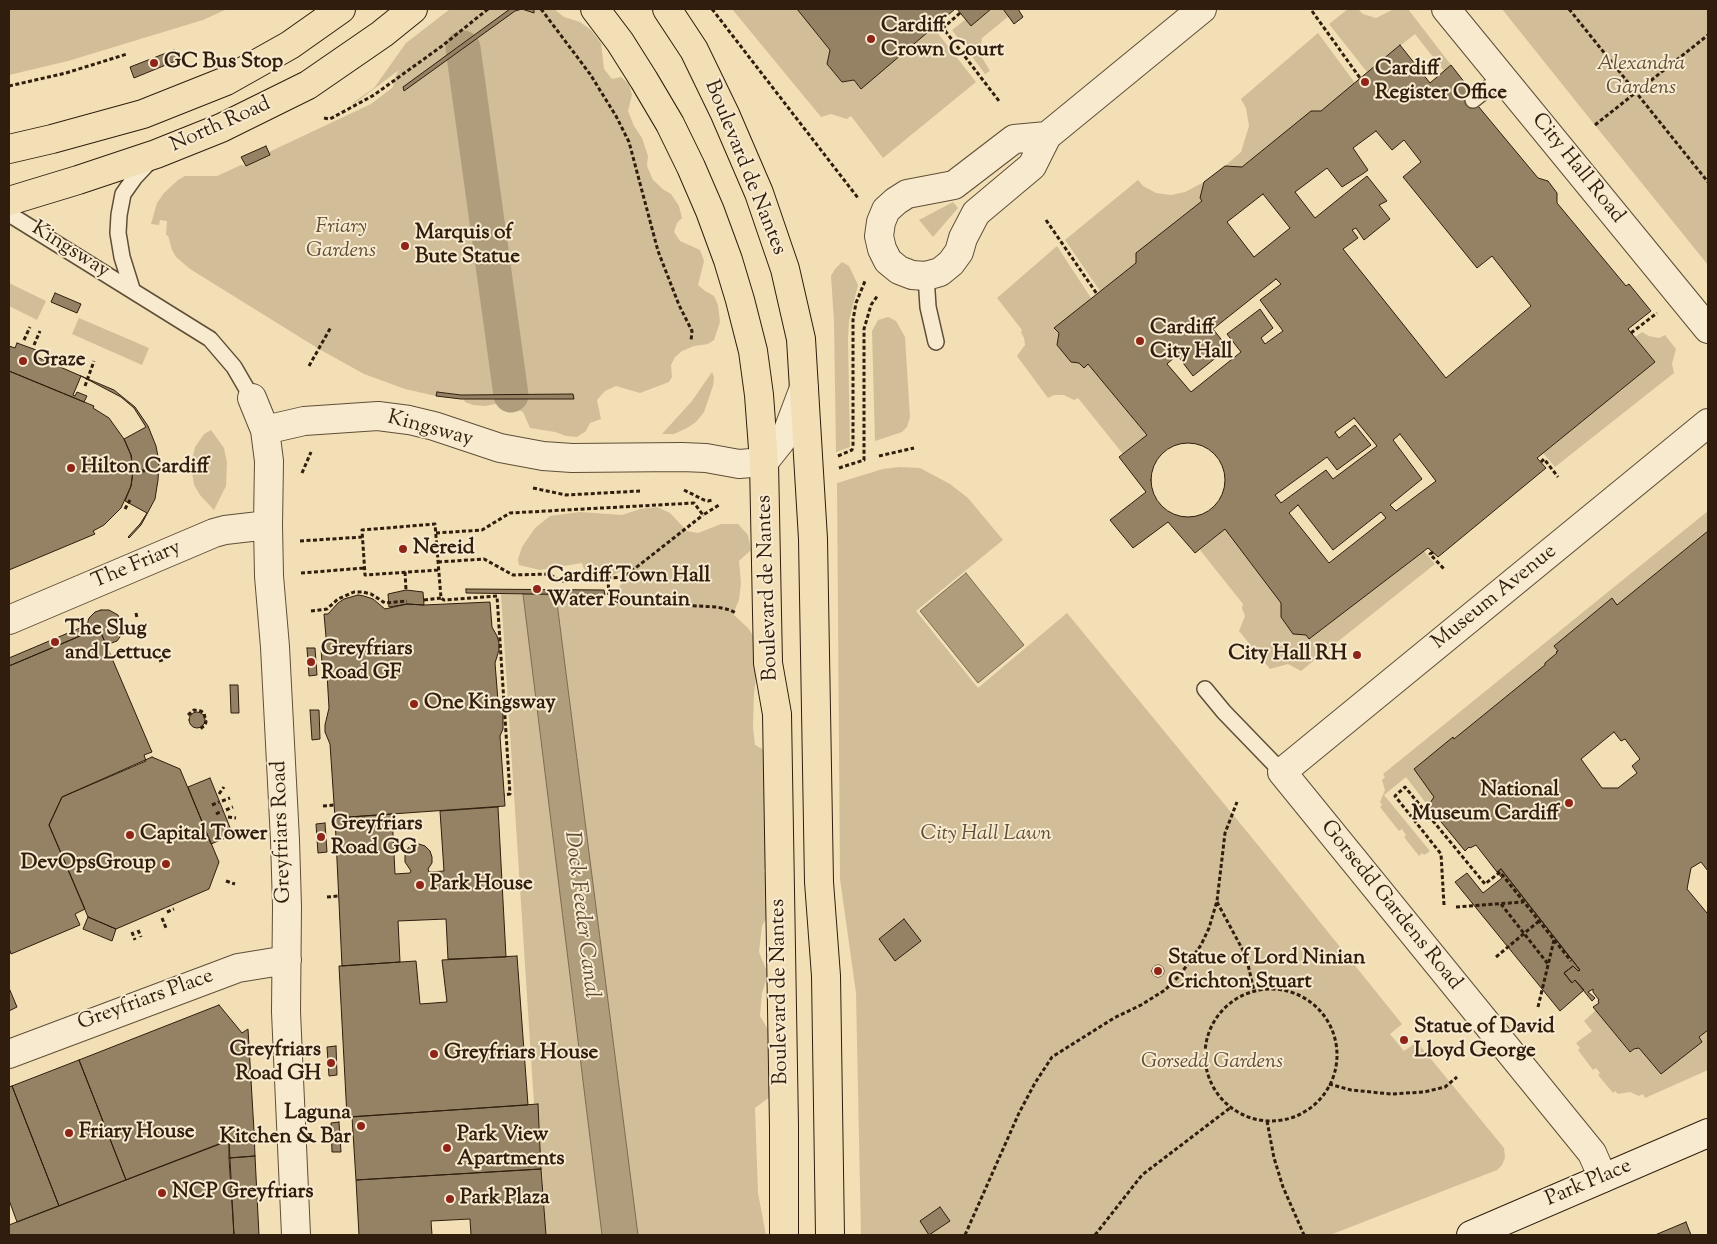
<!DOCTYPE html>
<html>
<head>
<meta charset="utf-8">
<style>
  body { margin:0 }
  #map { position:relative; width:1717px; height:1244px; overflow:hidden; background:#f2dfb5; font-family:"Sorts Mill Goudy",serif }
  canvas { display:block }
  .frame { position:absolute; inset:0; border:10px solid #301d0d; pointer-events:none }
</style>
</head>
<body>
<div id="map">
<canvas width="1717" height="1244"></canvas>
<div class="frame"></div>
</div>
<script>
const ctx = document.querySelector('canvas').getContext('2d');
ctx.lineJoin = 'round';
function fill(path, color) { ctx.fillStyle = color; ctx.fill(path, 'evenodd'); }
const shape = rows => new Path2D(rows.map(r => 'M' + r).join(''));
function stroke(path, color, width, dash) { ctx.strokeStyle = color; ctx.lineWidth = width; ctx.lineCap = dash ? 'butt' : 'round'; ctx.setLineDash(dash || []); ctx.stroke(path); }
function write(font, color, halo, rows, align = 'center') {
  ctx.font = font + ' "Sorts Mill Goudy",serif'; ctx.lineWidth = 4; ctx.setLineDash([]); ctx.textBaseline = 'middle'; ctx.strokeStyle = halo; ctx.fillStyle = color; for (const [text, x, y, turn = 0] of rows) {
    ctx.save(); ctx.translate(x, y); ctx.rotate((+turn || 0) * Math.PI / 180); ctx.textAlign = isNaN(turn) ? turn : align; if (halo) ctx.strokeText(text, 0, 0); ctx.fillText(text, 0, 0); ctx.restore();
  }
}
const green = shape([
  [9,9,227,9,203,20,68,61,9,75],
  [450,9,554,9,564,17,580,22,591,30,601,43,604,69,612,79,621,77,629,84,632,95,628,111,634,126,642,138,648,156,647,166,653,180,664,190,671,194,679,206,682,218,677,223,674,232,680,241,700,250,704,261,698,285,705,291,714,296,718,305,720,322,714,340,708,344,694,346,682,351,675,357,671,365,672,377,669,382,640,393,616,386,605,391,597,400,601,419,590,423,586,431,577,437,566,436,555,432,530,428,523,412,509,406,506,399,496,404,485,406,473,405,465,402,462,395,437,392,436,396,405,389,364,374,319,349,190,269,176,257,172,250,168,235,166,236,167,221,160,220,159,225,151,224,157,203,164,193,178,180,185,176,217,176,241,165,246,166,270,156,269,152,371,104,393,87,395,77,399,70,358,101,351,104,374,88,406,43],
  [732,9,797,9,830,50,827,64,842,82,854,80,861,89,933,27,976,82,883,158,851,116,847,119,831,114,821,117],
  [991,9,1003,9,1009,16,982,38,980,54,990,71,985,74,952,30,966,19,971,26],
  [1348,9,1358,9,1363,14,1376,18,1394,9,1408,9,1451,65,1444,71,1415,34,1367,72,1329,24],
  [1502,9,1708,9,1708,265,1590,119],
  [1318,33,1355,83,1321,111,1310,112,1242,167,1225,166,1241,152,1249,126,1246,108,1241,99],
  [1138,180,1143,186,1156,193,1171,195,1185,192,1204,182,1202,201,1136,253,1136,263,1100,291,1065,240],
  [953,202,958,208,933,237,919,220],
  [1057,246,1091,298,1055,328,1059,333,1057,345,1071,362,1079,363,1084,368,1088,364,1147,435,1123,454,1078,398,1074,400,1064,395,1054,395,1048,398,1017,356,1025,345,1024,338,1021,332,1022,330,997,298],
  [842,262,849,266,858,285,849,321,848,339,850,447,836,452,834,322,831,276,835,269],
  [9,283,46,301,37,320,9,306],
  [888,317,896,321,905,337,910,417,907,427,902,432,875,441,872,331,878,320],
  [79,318,149,348,142,365,72,334],
  [1642,332,1649,336,1659,338,1665,335,1676,349,1672,364,1674,373,1555,467,1543,453,1655,362,1635,337],
  [712,372,714,377,713,386,704,412,696,422,687,428,674,434,662,434,692,401],
  [211,430,224,448,227,463,226,486,214,510,200,495,194,485,192,472,192,460,195,447,204,434],
  [899,467,920,468,950,484,968,498,1003,540,916,611,978,688,1067,613,1262,850,1402,1024,1390,1034,1404,1051,1417,1042,1504,1148,1505,1158,1502,1165,1497,1170,1330,1235,861,1235,856,993,840,879,837,483,883,469],
  [657,507,670,513,687,531,698,533,721,524,738,524,748,535,751,550,739,561,741,583,739,600,733,614,749,629,758,645,758,664,754,693,753,727,755,745,772,754,774,854,764,871,771,883,775,903,762,926,759,952,768,974,762,993,760,1016,772,1036,771,1096,755,1108,758,1193,766,1235,638,1235,556,595,597,595,598,603,603,606,611,602,615,593,624,580,635,577,637,572,636,570,626,569,613,575,596,574,584,569,582,563,540,570,519,565,518,559,522,547,535,528,550,516,580,512,622,515,640,509],
  [1708,511,1708,531,1617,605,1611,599,1554,646,1558,651,1557,653,1545,663,1545,665,1454,739,1453,738,1415,768,1434,797,1428,806,1406,777,1384,795,1430,851,1424,855,1422,853,1419,856,1404,837,1406,835,1402,829,1399,831,1380,807,1382,805,1380,802,1385,790,1382,780,1385,777,1383,774],
  [1225,529,1281,603,1281,617,1293,634,1306,635,1309,639,1424,551,1435,564,1301,671,1288,664,1270,669,1239,631,1245,616,1242,608,1243,604,1200,550],
  [501,594,523,594,602,1235,546,1235,538,1104,534,1104],
  [1596,1010,1629,1052,1639,1048,1661,1074,1701,1042,1699,1037,1708,1030,1708,1070,1645,1098,1643,1094,1639,1096,1630,1092,1618,1094,1615,1091,1613,1093,1598,1075,1600,1073,1596,1068,1593,1070,1578,1050,1580,1048,1576,1043,1592,1031,1584,1021]
]);
const water = shape([
  [966,573,1024,645,978,683,920,611,966,573],
  [523,594,556,595,638,1235,602,1235,523,594]
]);
const canal = shape([
  [463,48,511,395]
]);
const building = shape([
  [510,9,534,9,534,13,522,9,515,11,404,91,403,87,510,9],
  [797,9,955,9,861,89,854,80,842,82,827,64,830,50,797,9],
  [957,9,991,9,971,26,957,9],
  [1003,9,1018,9,1023,17,1014,24,1003,9],
  [1400,45,1430,83,1451,65,1472,92,1473,100,1538,178,1548,181,1557,193,1557,203,1626,286,1629,284,1651,311,1628,329,1655,362,1537,458,1546,468,1438,557,1428,548,1309,639,1306,635,1293,634,1281,617,1281,603,1225,529,1195,553,1168,522,1133,548,1110,520,1146,492,1119,457,1147,435,1088,364,1084,368,1079,363,1071,362,1057,345,1059,333,1054,328,1136,263,1136,253,1202,201,1200,198,1204,182,1225,166,1242,167,1311,111,1321,111,1400,45],
  [1376,131,1392,150,1404,140,1421,162,1403,177,1477,268,1492,256,1531,306,1446,378,1343,249,1358,238,1352,230,1356,228,1364,240,1390,219,1379,205,1387,201,1367,176,1315,218,1295,192,1327,168,1342,187,1364,173,1368,170,1353,148,1376,131],
  [1276,279,1281,284,1260,300,1283,331,1265,344,1261,338,1273,328,1260,309,1227,334,1241,352,1191,392,1167,364,1177,355,1193,376,1228,348,1213,329,1276,279],
  [1354,418,1377,446,1333,479,1326,470,1281,503,1275,495,1327,457,1337,470,1371,445,1355,425,1339,438,1335,432,1354,418],
  [1400,434,1436,481,1396,511,1390,505,1422,479,1393,440,1400,434],
  [1298,505,1333,550,1381,512,1386,518,1329,563,1289,513,1298,505],
  [174,50,178,60,134,78,130,67,174,50],
  [266,146,270,155,246,166,241,157,266,146],
  [1263,194,1290,228,1254,257,1227,222,1263,194],
  [55,293,81,304,77,313,51,302,55,293],
  [17,343,39,351,37,357,81,376,73,395,75,396,77,392,87,396,84,402,9,371,9,346,15,348,17,343],
  [9,371,94,406,93,408,109,418,124,439,131,455,133,471,131,486,121,508,104,525,93,531,95,534,9,570,9,371],
  [81,376,114,390,135,407,148,426,156,446,159,462,158,480,155,499,141,525,129,538,128,537,140,524,147,513,125,501,131,486,133,471,131,455,124,439,146,427,134,408,121,397,81,376],
  [437,392,461,395,573,394,574,399,461,399,436,396,437,392],
  '1151 480a37 37 0 1 1 74 0a37 37 0 1 1-74 0Z',
  [1708,531,1708,871,1701,862,1691,868,1687,889,1707,913,1708,912,1708,1030,1699,1037,1702,1042,1661,1074,1639,1048,1634,1049,1630,1052,1593,1007,1599,1003,1598,1001,1599,1000,1593,992,1593,989,1588,992,1595,998,1592,1001,1575,980,1572,983,1564,973,1573,966,1578,971,1580,970,1501,869,1497,872,1476,845,1470,848,1469,847,1465,851,1428,806,1434,797,1414,769,1453,737,1454,739,1545,665,1545,663,1557,653,1556,652,1558,651,1554,646,1612,598,1617,605,1708,531],
  [1614,732,1621,741,1625,739,1640,759,1632,766,1637,773,1618,788,1602,788,1581,759,1614,732],
  [466,589,604,590,605,595,466,593,466,589],
  [406,590,423,592,424,605,407,604,389,607,388,594,406,590],
  [358,595,364,596,373,599,385,609,407,604,424,605,490,602,492,627,497,636,499,643,499,650,495,663,498,701,501,707,503,715,503,729,500,736,505,806,335,818,330,744,325,732,325,725,329,708,327,674,322,663,321,648,326,637,324,614,328,614,338,603,344,599,358,595],
  [101,610,109,610,118,615,121,624,122,634,117,641,106,645,99,628,9,666,9,658,87,625,89,618,95,612,101,610],
  [99,628,152,752,144,755,146,761,62,797,49,825,85,909,75,914,80,925,11,954,9,948,9,666,99,628],
  [307,648,315,648,317,675,309,676,307,648],
  [230,685,238,685,239,713,231,713,230,685],
  [310,710,319,710,320,739,312,740,310,710],
  '189 720a8 8 0 1 1 16 0a8 8 0 1 1-16 0Z',
  [152,757,180,769,219,862,209,889,116,929,88,917,49,825,62,797,152,757],
  [210,778,233,835,211,844,188,787,210,778],
  [498,807,506,957,448,959,446,919,398,921,400,962,342,966,335,818,392,814,395,874,410,873,411,871,405,862,405,852,409,847,419,844,425,846,430,851,432,857,432,863,428,869,429,872,444,871,440,811,498,807],
  [325,823,327,852,318,853,316,824,325,823],
  [1501,869,1580,970,1578,971,1573,966,1564,973,1572,983,1575,980,1584,990,1560,1011,1455,882,1467,873,1483,893,1502,878,1497,872,1501,869],
  [88,917,116,929,112,941,83,929,88,917],
  [904,919,921,941,895,961,879,939,904,919],
  [517,956,528,1105,347,1117,339,966,416,961,420,1004,447,1002,442,960,517,956],
  '1152 971a6 6 0 1 1 12 0a6 6 0 1 1-12 0Z',
  [9,988,17,1007,9,1011,9,988],
  [219,1005,242,1033,248,1029,254,1131,126,1180,79,1060,219,1005],
  [336,1046,337,1075,329,1076,327,1047,336,1046],
  [79,1060,126,1180,59,1206,12,1086,79,1060],
  [12,1086,59,1206,17,1222,9,1200,9,1087,12,1086],
  [538,1104,541,1169,356,1180,352,1117,538,1104],
  [339,1122,341,1152,332,1152,331,1123,339,1122],
  [254,1131,255,1156,229,1158,229,1140,254,1131],
  [229,1140,234,1235,9,1235,9,1225,229,1140],
  [255,1156,259,1235,234,1235,229,1158,255,1156],
  [541,1169,546,1235,471,1235,470,1219,431,1221,432,1235,359,1235,356,1180,541,1169],
  [940,1207,950,1221,929,1235,920,1221,940,1207],
  [1686,1222,1691,1235,1655,1235,1686,1222]
]);
const path = shape([
  [541,9,590,74,616,116,629,142,658,251,679,305,692,331,691,341],
  [712,9,858,198],
  [1569,9,1708,182],
  [1312,11,1360,78],
  [960,13,943,28,999,101],
  [9,86,66,73,127,54],
  [324,118,330,119,374,95,442,46,488,9],
  [1595,125,1708,35],
  [1046,220,1097,294],
  [1631,333,1657,313],
  [24,340,30,327],
  [34,345,40,331],
  [309,366,331,327],
  [85,386,94,361],
  [838,456,852,450,853,446,853,320,856,303,865,281],
  [879,456,914,448],
  [1541,462,1544,459,1558,477],
  [839,468,864,460,864,329,871,305,878,295],
  [141,471,153,470],
  [302,473,311,452],
  [533,488,566,495,640,491],
  [684,490,704,500,708,501,713,500],
  [125,509,130,500],
  [436,533,482,530,510,513,694,503,703,515,719,505],
  [300,541,362,537],
  [1433,552,1430,554,1444,569],
  [438,562,484,559,513,575,549,574,560,581,624,577,703,515],
  [438,570,365,575,362,530,435,524,441,598,444,600,497,596,510,794,504,795],
  [405,572,406,590],
  [301,573,364,568],
  [608,578,609,597,619,602,717,607,730,610,736,613],
  [424,600,441,598],
  [311,611,327,609,338,599,354,592,363,592,371,594,385,603,407,601],
  [136,613,137,618],
  [159,661,165,659],
  [188,715,194,710,201,711,204,713,206,722,205,725,200,729],
  [219,794,224,787],
  [222,801,230,798],
  [212,805,219,802],
  [323,806,334,805],
  [226,810,233,807],
  [216,814,222,811],
  [228,817,236,818],
  [226,881,235,884],
  [327,897,338,896],
  [1217,902,1246,956,1254,991],
  [1501,904,1548,964],
  [1444,905,1441,854,1395,796,1405,787,1485,884,1500,872,1571,961],
  [1456,907,1523,902],
  [167,912,174,909],
  [162,918,166,928],
  [138,930,141,937],
  [132,932,135,940],
  [1496,957,1539,921],
  '1205 1055a66 66 0 1 1 132 0a66 66 0 1 1-132 0Z',
  [1538,1007,1554,940],
  [1329,1084,1351,1090,1391,1094,1424,1092,1445,1087,1457,1077],
  [1267,1121,1274,1158,1283,1187,1304,1235],
  [965,1235,1019,1113,1035,1083,1052,1057,1114,1018,1141,1005,1165,990,1180,975,1201,945,1209,928,1217,901,1225,833,1237,802],
  [1095,1235,1142,1175,1230,1108]
]);
const lane = shape([
  [1473,100,1502,77],
  [9,214,210,339,234,367,252,398],
  [926,276,928,307,936,342],
  [132,289,122,257,118,233,119,215,123,194,135,177,150,161],
  [1205,689,1224,712,1282,772]
]);
const street = shape([
  [1446,9,1708,329],
  [1047,136,1014,139,954,185,907,194,896,201,886,210,881,222,879,236,882,249,888,261,899,270,912,275,926,276,940,272,951,263,959,252,963,238,976,213,1032,166,1047,136,1202,9],
  [252,398,265,430,269,461,268,525,269,576,275,647,285,840,287,906,286,1012,296,1235],
  [265,430,304,421,378,416,409,420,434,426,500,448,543,456,572,458,682,457,706,458,739,464,764,462,787,433,804,388],
  [9,620,214,533,225,530,268,525],
  [9,1054,238,968,287,960],
  [1603,1178,1592,1153,1282,772,1708,423]
]);
const secondary = shape([
  [1471,1235,1708,1133]
]);
const primary = shape([
  [595,9,620,42,644,80,670,124,691,167,710,211,728,260,740,300,753,351,759,395,764,462,768,663,777,714,784,1126,784,1235],
  [667,9,694,50,725,114,759,193,785,269,801,339,813,539,819,882,826,976,830,1235],
  [9,149,52,139,143,114,226,81,290,45,341,9],
  [9,201,78,180,156,154,221,128,308,85,382,34,413,9]
]);
const markers = [
  [871,39,5,"#8f2418"],
  [154,63,5,"#8f2418"],
  [1365,82,5,"#8f2418"],
  [405,246,5,"#8f2418"],
  [1140,341,5,"#8f2418"],
  [23,361,5,"#8f2418"],
  [71,468,5,"#8f2418"],
  [403,549,5,"#8f2418"],
  [537,589,5,"#8f2418"],
  [55,642,5,"#8f2418"],
  [1357,655,5,"#8f2418"],
  [311,662,5,"#8f2418"],
  [414,704,5,"#8f2418"],
  [1569,803,5,"#8f2418"],
  [130,835,5,"#8f2418"],
  [321,837,5,"#8f2418"],
  [166,864,5,"#8f2418"],
  [420,885,5,"#8f2418"],
  [1158,971,5,"#8f2418"],
  [1404,1040,5,"#8f2418"],
  [434,1054,5,"#8f2418"],
  [331,1063,5,"#8f2418"],
  [361,1126,5,"#8f2418"],
  [69,1133,5,"#8f2418"],
  [447,1148,5,"#8f2418"],
  [162,1193,5,"#8f2418"],
  [450,1199,5,"#8f2418"]
];
const poiNames = [
  ["Cardiff",881,27],
  ["Crown Court",881,51],
  ["GC Bus Stop",164,63],
  ["Cardiff",1375,70],
  ["Register Office",1375,94],
  ["Marquis of",415,234],
  ["Bute Statue",415,258],
  ["Cardiff",1150,329],
  ["City Hall",1150,353],
  ["Graze",33,361],
  ["Hilton Cardiff",81,468],
  ["Nereid",413,549],
  ["Cardiff Town Hall",547,577],
  ["Water Fountain",547,601],
  ["The Slug",65,630],
  ["and Lettuce",65,654],
  ["Greyfriars",321,650],
  ["Road GF",321,674],
  ["City Hall RH",1347,655,"right"],
  ["One Kingsway",424,704],
  ["National",1559,791,"right"],
  ["Museum Cardiff",1559,815,"right"],
  ["Greyfriars",331,825],
  ["Road GG",331,849],
  ["Capital Tower",140,835],
  ["DevOpsGroup",156,864,"right"],
  ["Park House",430,885],
  ["Statue of Lord Ninian",1168,959],
  ["Crichton Stuart",1168,983],
  ["Statue of David",1414,1028],
  ["Lloyd George",1414,1052],
  ["Greyfriars",321,1051,"right"],
  ["Road GH",321,1075,"right"],
  ["Greyfriars House",444,1054],
  ["Laguna",351,1114,"right"],
  ["Kitchen & Bar",351,1138,"right"],
  ["Friary House",79,1133],
  ["Park View",457,1136],
  ["Apartments",457,1160],
  ["NCP Greyfriars",172,1193],
  ["Park Plaza",460,1199]
];
const parkNames = [
  ["Alexandra",1641,65],
  ["Gardens",1641,89],
  ["Friary",341,228],
  ["Gardens",341,252],
  ["City Hall Lawn",986,835],
  ["Gorsedd Gardens",1212,1063]
];
const streetNames = [
  ["North Road",221,126,-24],
  ["Boulevard de Nantes",744,168,68],
  ["City Hall Road",1577,169,51],
  ["Kingsway",70,251,32],
  ["Kingsway",430,430,15],
  ["The Friary",137,566,-23],
  ["Boulevard de Nantes",769,588,-92],
  ["Museum Avenue",1495,598,-39],
  ["Greyfriars Road",283,832,-92],
  ["Gorsedd Gardens Road",1390,906,51],
  ["Boulevard de Nantes",781,992,-91],
  ["Greyfriars Place",146,1001,-20],
  ["Park Place",1589,1184,-23]
];
const waterNames = [
  ["Dock Feeder Canal",580,915,83]
];
fill(green, '#d1be98');
fill(water, '#b09d7c');
stroke(water, '#7d6a50', 1);
stroke(canal, '#b09d7c', 35);
fill(building, '#958264');
stroke(building, '#301d0d', 1);
stroke(lane, '#604e37', 18);
stroke(street, '#604e37', 30);
stroke(secondary, '#301d0d', 30);
stroke(primary, '#301d0d', 30);
stroke(path, '#301d0d', 3, [4, 2.5]);
stroke(lane, '#f7eacf', 15);
stroke(street, '#f7eacf', 28);
stroke(secondary, '#f7eacf', 28);
stroke(primary, '#f2dfb5', 28);
for (const [x, y, r, color] of markers) { const dot = new Path2D(); dot.arc(x, y, r, 0, 2 * Math.PI); ctx.fillStyle = color; ctx.fill(dot); stroke(dot, '#f7eacf', 2); }
write('bold 21px', '#301d0d', '#f7eacf', poiNames, 'left');
write('italic 21px', '#604d37', '#f7eacf', parkNames);
write('21px', '#301d0d', '#f7eacf', streetNames);
write('italic 22px', '#5d4a34', '#f7eacf', waterNames);
</script>
</body>
</html>
